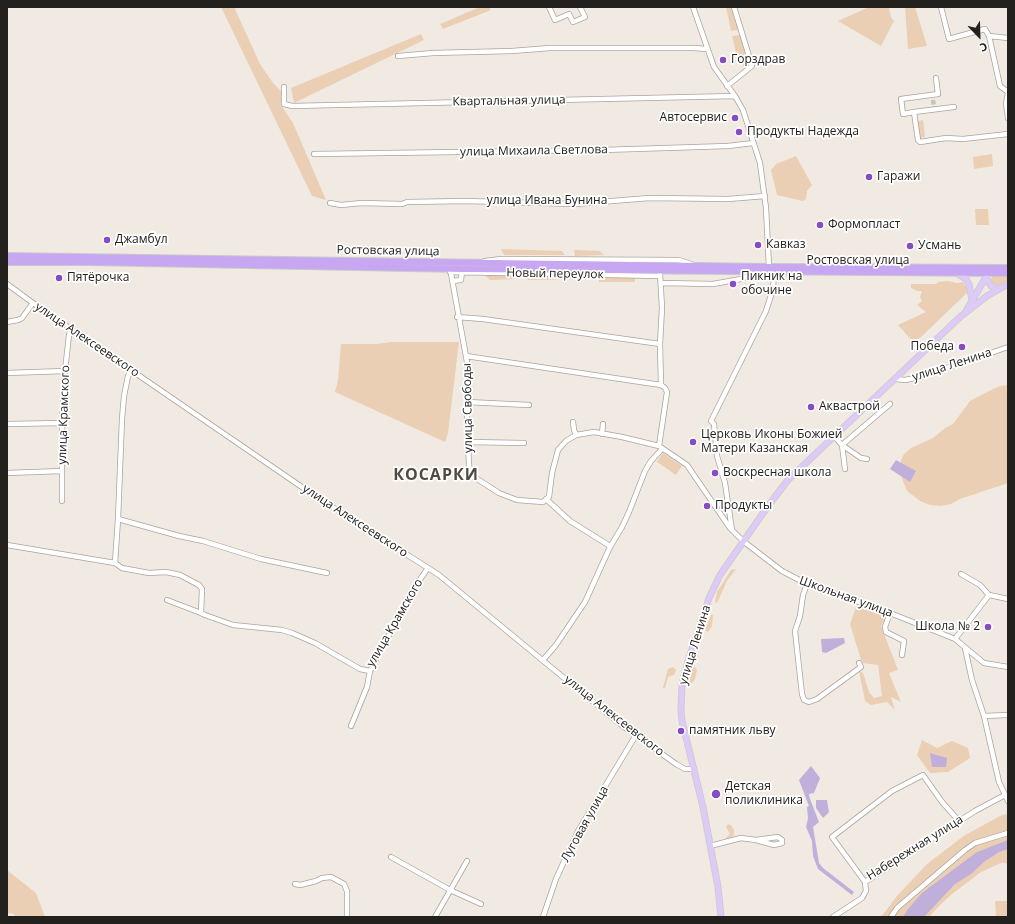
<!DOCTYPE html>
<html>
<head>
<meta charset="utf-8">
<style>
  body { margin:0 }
  #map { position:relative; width:1015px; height:924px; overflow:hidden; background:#f1eae2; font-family:"Open Sans",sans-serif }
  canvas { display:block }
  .frame { position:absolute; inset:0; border:8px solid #23211e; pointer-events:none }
  .north { position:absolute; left:959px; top:16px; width:40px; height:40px; -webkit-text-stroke:3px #fff; paint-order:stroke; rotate:157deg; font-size:11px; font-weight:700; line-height:16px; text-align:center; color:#23211e }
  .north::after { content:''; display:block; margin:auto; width:14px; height:18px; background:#23211e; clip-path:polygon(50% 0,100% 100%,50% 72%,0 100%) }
</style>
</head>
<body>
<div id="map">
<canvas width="1015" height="924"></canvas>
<div class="frame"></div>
<div class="north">С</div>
</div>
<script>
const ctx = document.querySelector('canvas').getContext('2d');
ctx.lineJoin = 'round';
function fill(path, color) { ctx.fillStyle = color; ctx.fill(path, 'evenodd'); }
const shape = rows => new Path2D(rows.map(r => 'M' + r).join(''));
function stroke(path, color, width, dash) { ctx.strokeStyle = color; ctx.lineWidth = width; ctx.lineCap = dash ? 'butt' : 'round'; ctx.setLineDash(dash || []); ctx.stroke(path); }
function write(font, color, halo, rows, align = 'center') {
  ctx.font = font + ' "Open Sans",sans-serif'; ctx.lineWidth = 3.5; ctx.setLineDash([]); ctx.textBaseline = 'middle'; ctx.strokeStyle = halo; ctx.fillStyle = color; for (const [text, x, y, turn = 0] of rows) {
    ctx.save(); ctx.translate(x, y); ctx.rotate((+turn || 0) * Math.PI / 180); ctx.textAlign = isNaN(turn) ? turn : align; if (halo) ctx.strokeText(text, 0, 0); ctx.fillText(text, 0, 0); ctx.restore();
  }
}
const green = shape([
  [221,7,234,7,260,64,273,83,281,91,281,105,293,123,326,200,312,196],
  [480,7,489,7,491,10,443,29,440,24],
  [726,7,731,7,738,30,731,31],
  [869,7,889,7,891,17,894,21,881,46,838,21],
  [905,7,915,7,927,46,908,49],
  [421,34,424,40,294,103,291,88],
  [740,35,749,63,744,67,736,53,732,36],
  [923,120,925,137,920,138,918,121],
  [992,154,993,166,974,169,973,157],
  [796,156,812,185,807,191,806,199,803,201,777,195,771,170,776,164],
  [975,209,988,209,989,225,976,225],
  [501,249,562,251,565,255,504,255],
  [574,250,600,251,604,255,575,256],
  [523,274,582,275,585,279,528,280],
  [485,275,512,275,515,279,490,280],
  [993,276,1008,276,1008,281,1001,285,996,285,991,282,991,279],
  [599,277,635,278,635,282,599,282],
  [948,281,957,283,963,282,969,291,920,338,913,342,898,325,926,312,917,305,922,301,920,297,922,291,917,291,911,288,911,284,936,284,938,282],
  [392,342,459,342,448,433,445,442,335,392,338,380,341,344,377,344],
  [1008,385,1008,483,960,499,951,504,940,506,930,505,920,501,907,491,900,473,901,460,904,454,911,448,933,438,945,428,953,424,970,401,987,392,1000,386],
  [663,453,682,466,676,475,657,462],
  [736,569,727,581,717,603,715,602,717,592,731,570],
  [856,607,886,616,881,626,898,670,889,673,901,702,891,697,895,710,887,702,871,705,865,701,859,671,863,673,869,692,874,698,882,696,878,665,862,663,850,624],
  [711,615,713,615,712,626,708,632,705,630],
  [694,665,697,670,695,679,692,683,689,681,692,669],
  [673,667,676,670,674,675,668,677,665,688,663,688,668,669],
  [922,740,937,748,952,741,968,748,970,758,948,772,930,773,917,755],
  [1008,814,1008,863,1001,863,981,872,952,894,940,905,929,917,881,917,897,896,927,864,965,835,1002,815],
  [728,824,731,825,734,830,734,835,729,840,725,839,730,834,726,827],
  [7,870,36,893,45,917,16,917,14,914,7,913],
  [995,901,1008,901,1008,917,994,917,996,916]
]);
const water = shape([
  [896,460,916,471,910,482,890,469],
  [844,638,845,643,826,653,822,652,821,639],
  [930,753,947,758,946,767,932,767],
  [811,766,820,778,814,793,809,794,810,799,819,822,813,827,819,863,823,868,854,892,852,895,818,869,813,856,812,841,806,827,808,818,807,807,809,806,799,780],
  [816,800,827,800,829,812,823,818,816,808],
  [1008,840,1008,849,999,852,984,862,971,874,955,884,924,917,903,917,908,909,922,893,977,852]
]);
const minorTunnel = shape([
  [933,100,934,107]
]);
const minor = shape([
  [549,7,555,20,569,14,573,22,585,17,580,7],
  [693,7,714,67,735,96,743,110,760,163,766,208,769,267],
  [941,7,949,39,985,29,989,36,1000,86,1008,92],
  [989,36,1008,38],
  [398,56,433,53,512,51,550,48,693,48,707,49],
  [936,78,938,94,901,99,903,114,914,112,918,140,920,142,946,138,963,139,1008,134],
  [727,86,752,66,734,7],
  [284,87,284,104,292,106,735,96],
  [1008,93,1006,103,1008,118],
  [914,112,954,107],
  [314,154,603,150,728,146,753,143],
  [330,203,341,205,361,203,402,204,407,202,465,201,576,204,649,198,728,199,765,196],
  [485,261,501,259,679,260,691,264],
  [450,268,469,373,467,418,469,465,471,475,499,493,517,500,543,502,549,497,552,473,558,450,566,441,576,435,594,432,622,437,659,446,687,465,730,528,743,541,782,571,807,584,890,613,955,639,984,663,1008,667],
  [450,272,660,276],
  [452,281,461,280,462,272],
  [661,283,713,284,741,279,757,272],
  [7,284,33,303,315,496,439,575,620,724,676,764,685,769,694,769],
  [457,317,483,319,660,344],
  [7,322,18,320,22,318,33,303],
  [466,356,661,385],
  [132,371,128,376,124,396,122,419,118,519,115,563,122,568,149,573,166,572,180,575,199,585,202,589,201,613,205,615,233,625,282,630,292,633,315,643,360,669,370,671,414,588,428,568],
  [7,373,65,371],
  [896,379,905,380,915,378,965,362,1008,347],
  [467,402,529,405],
  [573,422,574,430,576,435],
  [7,424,62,423],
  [602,434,603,424],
  [834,436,842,445,890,404],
  [468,442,524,443],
  [659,446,667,392,665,388,661,385,660,344,662,308,660,273],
  [845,469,842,445,861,458,867,459],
  [7,473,62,471],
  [546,499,570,521,610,546],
  [62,501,62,423,65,371,69,335,71,329],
  [118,519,179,536,203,541,261,559,327,573],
  [732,530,725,483,717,456,714,424,711,421,766,311,773,289,774,271],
  [7,545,115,563],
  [961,574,980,585,989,595,1008,599],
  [807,584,803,595,800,616,795,631,802,694,804,700,809,702,817,699,861,667,859,663],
  [167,600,201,613],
  [890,613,885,627,886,632,904,641,902,655],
  [955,639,989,595],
  [965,648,972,680,984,716,999,782,1008,801],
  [543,660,556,645,585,602,610,547,622,527,629,512,645,471,651,461,662,449],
  [984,716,1008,715],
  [351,726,367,687,370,671],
  [710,846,741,838,756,840,774,845,782,843,782,840,778,837,756,840],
  [391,857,450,890,481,904],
  [865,882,975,811,1005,795],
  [295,884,300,885,316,881,322,878,331,877,344,884,347,891,347,917],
  [435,917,467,861],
  [543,917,556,879,578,831,636,735],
  [833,917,862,898,866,891,865,882,832,837,892,791,923,775,942,802,959,821],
  [891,917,897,908,965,850,975,843,1008,833]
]);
const major = shape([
  [956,273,966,279,969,284,972,300],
  [986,277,991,286,998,289],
  [966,311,986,277,991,271],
  [721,917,718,887,703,807,682,721,681,711,682,684,689,658,709,598,720,575,768,506,788,480,960,317,987,296,1008,284]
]);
const highway = shape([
  [7,256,769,267,1008,268],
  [7,262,89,262,462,269,1008,273]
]);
const markers = [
  [723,60,4,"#864cc2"],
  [735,118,4,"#864cc2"],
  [739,132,4,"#864cc2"],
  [869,177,4,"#864cc2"],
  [820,225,4,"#864cc2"],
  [107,240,4,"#864cc2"],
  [758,245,4,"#864cc2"],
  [910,246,4,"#864cc2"],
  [59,278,4,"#864cc2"],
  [733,284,4,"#864cc2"],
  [962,347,4,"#864cc2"],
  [811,407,4,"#864cc2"],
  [693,442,4,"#864cc2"],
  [715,473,4,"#864cc2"],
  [707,506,4,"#864cc2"],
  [988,627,4,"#864cc2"],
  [681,731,4,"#864cc2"],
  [716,794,5,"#864cc2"]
];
const poiNames = [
  ["Горздрав",731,60],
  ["Автосервис",727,118,"right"],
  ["Продукты Надежда",747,132],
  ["Гаражи",877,177],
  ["Формопласт",828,225],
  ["Джамбул",115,240],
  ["Кавказ",766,245],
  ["Усмань",918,246],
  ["Пикник на",741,277],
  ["обочине",741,291],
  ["Пятёрочка",67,278],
  ["Победа",954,347,"right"],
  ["Аквастрой",819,407],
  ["Церковь Иконы Божией",701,435],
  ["Матери Казанская",701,449],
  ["Воскресная школа",723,473],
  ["Продукты",715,506],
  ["Школа № 2",980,627,"right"],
  ["памятник льву",689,731],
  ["Детская",725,787],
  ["поликлиника",725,801]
];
const streetNames = [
  ["Квартальная улица",509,101,-1],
  ["улица Михаила Светлова",534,151,-1],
  ["улица Ивана Бунина",547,201],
  ["Ростовская улица",388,251,1],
  ["Ростовская улица",858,261],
  ["Новый переулок",555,274,1],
  ["улица Алексеевского",87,340,34],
  ["улица Ленина",952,365,-18],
  ["улица Свободы",468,408,-91],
  ["улица Крамского",64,415,-88],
  ["улица Алексеевского",355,521,33],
  ["Школьная улица",846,597,20],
  ["улица Крамского",395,623,-60],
  ["улица Ленина",695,645,-73],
  ["улица Алексеевского",614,716,38],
  ["Луговая улица",585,824,-61],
  ["Набережная улица",915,848,-32]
];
const districtNames = [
  ["КОСАРКИ",436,475]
];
fill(green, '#eacfb4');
fill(water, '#c0afda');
stroke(minorTunnel, '#c8c2bb', 4.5, [4.5, 2]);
stroke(minor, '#aba49d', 6);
stroke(major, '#cacac9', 7);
stroke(highway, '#cacac9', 8);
stroke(minor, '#fff', 4.5);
stroke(major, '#ddcaf7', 5.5);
stroke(highway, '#c7a7f1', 6);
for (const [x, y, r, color] of markers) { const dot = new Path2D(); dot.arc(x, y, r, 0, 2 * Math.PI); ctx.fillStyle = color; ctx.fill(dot); stroke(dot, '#fff', 1.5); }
write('12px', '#23211e', '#fff', poiNames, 'left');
write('12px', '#23211e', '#fff', streetNames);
ctx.letterSpacing = '1px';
write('bold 16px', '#4f4942', '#fff', districtNames);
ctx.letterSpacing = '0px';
</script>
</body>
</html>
